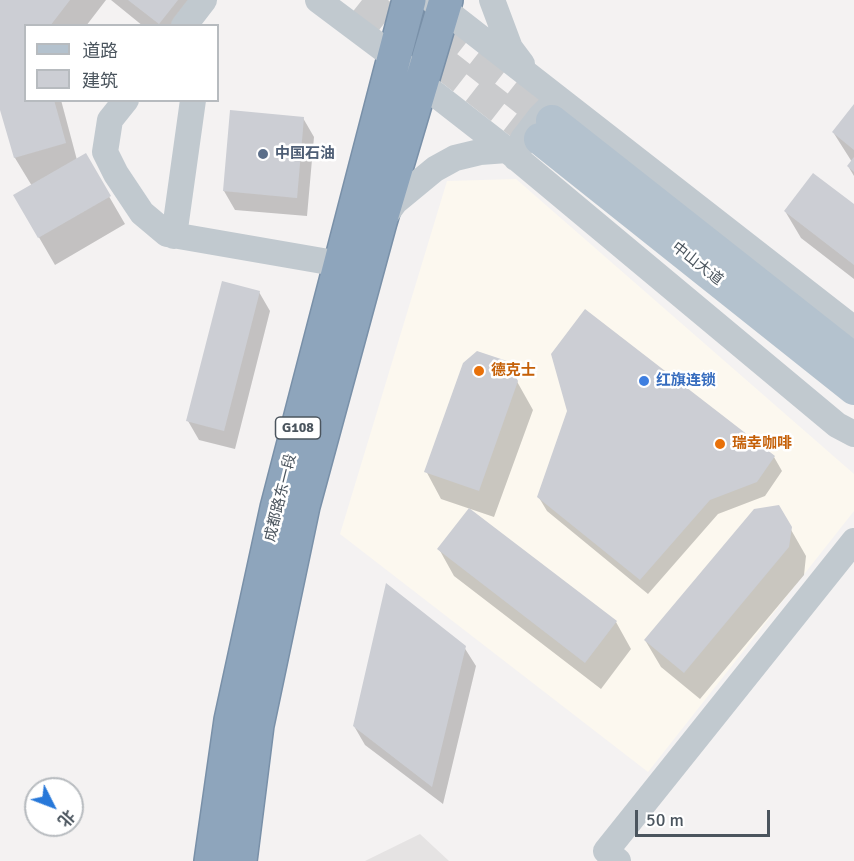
<!DOCTYPE html>
<html>
<head>
<meta charset="utf-8">
<style>
  body { margin:0 }
  #map { position:relative; width:854px; height:861px; overflow:hidden; background:#f4f2f2; font-family:Signika,"Noto Sans SC",sans-serif }
  canvas { display:block }
  .legend { position:absolute; left:24px; top:24px; width:195px; height:78px; box-sizing:border-box; background:#fff; border:2px solid #b7bbbf; margin:0; padding:8px 10px; list-style:none; font-size:18px; color:#4b555e }
  .legend li { display:flex; align-items:center; gap:12px; height:30px }
  .legend b { width:30px; border:2px solid #b7bbbf }
  .north { position:absolute; left:24px; top:777px; width:60px; height:60px; box-sizing:border-box; background:#fff; border:2px solid #b7bbbf; border-radius:50%; rotate:132deg; font-size:16px; font-weight:700; line-height:24px; text-align:center; color:#4b555e }
  .north::after { content:''; display:block; margin:auto; width:21px; height:27px; background:#2778d9; clip-path:polygon(50% 0,100% 100%,50% 72%,0 100%) }
  .scale { position:absolute; left:635px; top:810px; width:135px; height:27px; box-sizing:border-box; border:3px solid #4b555e; border-top:0; padding-left:8px; font-size:18px; line-height:21px; white-space:nowrap; color:#4b555e; -webkit-text-stroke:4px #fff; paint-order:stroke }
</style>
</head>
<body>
<div id="map">
<canvas width="854" height="861"></canvas>
<ul class="legend">
<li><b style="height:8px;background:#b4c2ce"></b>道路</li>
<li><b style="height:16px;background:#ccced4"></b>建筑</li>
</ul>
<div class="north">北</div>
<div class="scale">50 m</div>
</div>
<script>
const ctx = document.querySelector('canvas').getContext('2d');
ctx.lineJoin = 'round';
function fill(path, color) { ctx.fillStyle = color; ctx.fill(path, 'evenodd'); }
const shape = rows => new Path2D(rows.map(r => 'M' + r).join(''));
function stroke(path, color, width, dash) { ctx.strokeStyle = color; ctx.lineWidth = width; ctx.lineCap = dash ? 'butt' : 'round'; ctx.setLineDash(dash || []); ctx.stroke(path); }
function write(font, color, halo, rows, align = 'center') {
  ctx.font = font + ' Signika,"Noto Sans SC",sans-serif'; ctx.lineWidth = 5; ctx.setLineDash([]); ctx.textBaseline = 'middle'; ctx.strokeStyle = halo; ctx.fillStyle = color; for (const [text, x, y, turn = 0] of rows) {
    ctx.save(); ctx.translate(x, y); ctx.rotate((+turn || 0) * Math.PI / 180); ctx.textAlign = isNaN(turn) ? turn : align; if (halo) ctx.strokeText(text, 0, 0); ctx.fillText(text, 0, 0); ctx.restore();
  }
}
const commercial = shape([
  [516,179,854,474,854,511,648,772,340,534,447,181]
]);
const education = shape([
  [420,834,449,861,365,861]
]);
const shadow = shape([
  [0,0,106,0,86,26,26,26,26,100,61,100,77,160,85,155,125,224,55,265,15,196,32,186,15,158,0,104],
  [111,0,207,0,194,26,143,26],
  [854,107,854,176,848,166,852,162,833,132],
  [303,118,314,137,307,216,235,210,224,191],
  [854,206,854,279,801,238,785,211],
  [259,292,270,311,235,449,199,440,188,421],
  [506,362,533,410,494,517,441,499,426,471],
  [774,457,782,471,765,496,718,514,648,594,547,511,538,496],
  [778,507,806,556,804,575,700,699,661,667,645,640],
  [439,549,616,622,631,649,601,689,454,576],
  [464,647,476,666,443,804,365,745,354,726]
]);
const building = shape([
  [0,0,70,0,50,26,26,26,26,100,54,100,66,143,14,158,0,110],
  [128,0,178,0,159,24],
  [854,104,854,150,832,132],
  [230,110,304,117,297,198,223,191],
  [86,153,111,196,38,238,13,195],
  [854,157,854,172,847,166],
  [813,173,854,204,854,265,784,211],
  [222,281,260,291,224,431,186,421],
  [585,309,775,456,757,482,710,500,640,580,537,497,567,411,551,354],
  [477,351,507,361,518,381,479,491,424,472,463,363],
  [779,505,792,527,789,547,684,673,644,640,754,509],
  [469,508,617,621,585,663,437,549],
  [386,583,466,646,432,787,353,726]
]);
const majorTunnel = shape([
  [362,0,540,139],
  [398,0,552,121]
]);
const minor = shape([
  [318,0,394,57,421,83,507,150,837,425,854,434],
  [432,0,854,329],
  [492,0,510,48,522,64],
  [184,26,204,0],
  [126,100,110,120,105,152,116,174,142,213,167,234,340,264],
  [516,158,523,139,540,117,552,105,560,100],
  [384,217,395,202,435,169,455,158,480,152,507,150],
  [174,236,193,100],
  [618,861,606,851,854,541]
]);
const major = shape([
  [552,121,854,359],
  [540,139,854,389]
]);
const highway = shape([
  [211,861,231,720,277,508,409,0],
  [240,861,257,725,303,506,380,222,446,0]
]);
const markers = [
  [263,154,6,"#5c6f8a"],
  [479,371,6,"#e8710a"],
  [644,381,6,"#3f7fe0"],
  [720,444,6,"#e8710a"]
];
const shields = [
  [298,428,45]
];
const shieldNames = [
  ["G108",298,428]
];
const serviceNames = [
  ["中国石油",275,154]
];
const streetNames = [
  ["中山大道",697,264,38],
  ["成都路东一段",281,498,-76]
];
const foodNames = [
  ["德克士",491,371],
  ["瑞幸咖啡",732,444]
];
const shopNames = [
  ["红旗连锁",656,381]
];
fill(commercial, '#fcf8ef');
fill(education, '#e5e3e3');
fill(shadow, '#0003');
fill(building, '#ccced4');
stroke(majorTunnel, '#cacbcd', 32, [32, 16]);
stroke(highway, '#7990a8', 36);
stroke(minor, '#c1c9cf', 26);
stroke(major, '#b4c2ce', 32);
stroke(highway, '#8ea5bc', 33);
for (const [x, y, r, color] of markers) { const dot = new Path2D(); dot.arc(x, y, r, 0, 2 * Math.PI); ctx.fillStyle = color; ctx.fill(dot); stroke(dot, '#fff', 2); }
for (const [x, y, w] of shields) { const box = new Path2D(); box.roundRect(x - w / 2, y - 11, w, 22, 4.5); ctx.fillStyle = '#fff'; ctx.fill(box); stroke(box, '#4b555e', 1.5); }
write('bold 14px', '#4b555e', null, shieldNames);
write('bold 15px', '#4e5e75', '#fff', serviceNames, 'left');
write('15px', '#4b555e', '#fff', streetNames);
write('bold 15px', '#c56008', '#fff', foodNames, 'left');
write('bold 15px', '#366cbe', '#fff', shopNames, 'left');
</script>
</body>
</html>
